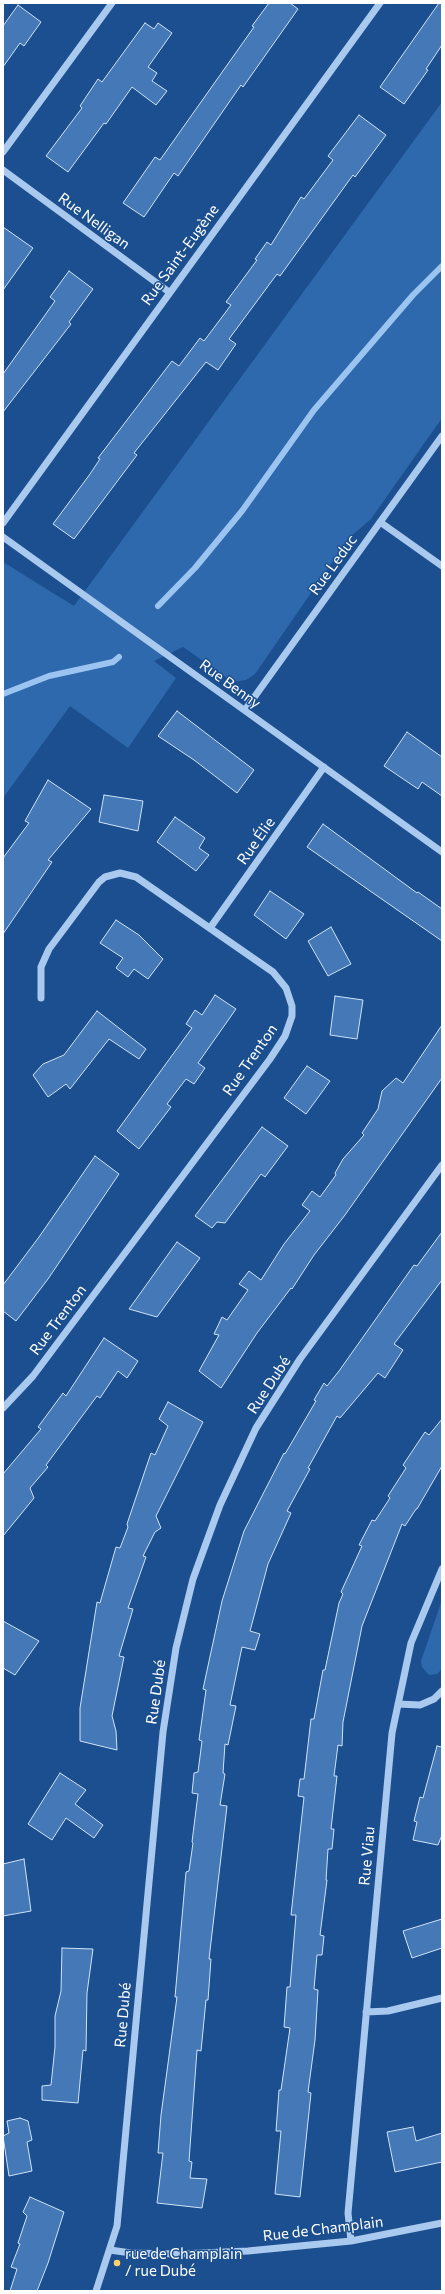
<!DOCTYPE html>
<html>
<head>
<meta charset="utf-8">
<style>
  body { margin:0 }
  #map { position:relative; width:445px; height:2294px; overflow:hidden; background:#1b4f8f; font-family:Commissioner,sans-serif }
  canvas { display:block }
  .frame { position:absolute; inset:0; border:4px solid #fff; pointer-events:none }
</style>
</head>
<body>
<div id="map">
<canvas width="445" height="2294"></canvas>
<div class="frame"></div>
</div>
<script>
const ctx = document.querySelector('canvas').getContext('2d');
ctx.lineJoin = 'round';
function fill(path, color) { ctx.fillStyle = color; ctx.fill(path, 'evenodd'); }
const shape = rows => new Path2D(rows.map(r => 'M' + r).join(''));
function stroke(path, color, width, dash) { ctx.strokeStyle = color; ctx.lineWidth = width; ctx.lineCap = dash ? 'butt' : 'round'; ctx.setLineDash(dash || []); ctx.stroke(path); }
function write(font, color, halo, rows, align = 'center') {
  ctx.font = font + ' Commissioner,sans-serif'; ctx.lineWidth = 3; ctx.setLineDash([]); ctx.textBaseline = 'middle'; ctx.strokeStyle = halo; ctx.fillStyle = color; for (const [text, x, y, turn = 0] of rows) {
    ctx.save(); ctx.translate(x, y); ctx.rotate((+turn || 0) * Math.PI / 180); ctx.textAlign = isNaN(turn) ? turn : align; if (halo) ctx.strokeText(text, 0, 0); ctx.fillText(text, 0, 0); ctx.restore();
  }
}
const green = shape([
  [442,102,442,418,371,519,349,538,255,674,246,680,233,682,183,647,154,661,176,678,128,748,70,706,3,798,3,562,74,606],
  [442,1600,442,1669,437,1674,429,1675,422,1667,421,1661]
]);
const stream = shape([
  [158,606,195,568,242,511,314,410,413,295,442,266],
  [3,694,49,676,113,662,119,657]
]);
const building = shape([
  [269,3,290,3,298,9,243,87,241,85,178,176,174,173,144,217,123,203,155,157,160,160,254,27,252,26,269,3],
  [439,3,442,3,442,45,426,69,428,70,404,104,380,87,439,3],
  [18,5,41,22,24,46,20,43,3,67,3,26,18,5],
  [145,23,154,29,158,23,172,33,148,67,157,73,152,81,167,91,156,105,132,87,106,124,104,123,68,172,46,156,82,108,80,106,98,79,102,82,145,23],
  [359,115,386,135,355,177,353,175,280,276,277,274,229,339,236,344,218,370,206,362,134,453,137,455,74,539,53,524,90,474,100,459,98,458,172,361,179,366,200,338,204,341,231,305,226,302,257,260,255,259,267,242,271,245,301,197,304,199,333,160,328,156,359,115],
  [3,227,33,248,3,290,3,227],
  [69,271,93,289,69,322,71,324,3,412,3,374,55,301,50,297,69,271],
  [177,711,254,770,237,793,194,760,158,736,177,711],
  [407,732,442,757,442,796,422,782,418,789,384,766,407,732],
  [48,780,91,809,48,860,52,862,3,934,3,858,29,823,25,821,48,780],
  [104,795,143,801,138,831,99,822,104,795],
  [175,817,205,838,199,848,209,855,196,871,157,842,175,817],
  [323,824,417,893,418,892,442,909,442,941,307,847,323,824],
  [270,891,304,914,286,939,254,915,270,891],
  [116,920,139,935,163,959,148,979,134,969,128,977,116,968,123,958,100,943,116,920],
  [331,927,351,964,328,976,308,941,331,927],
  [215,995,236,1009,198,1063,205,1068,194,1084,186,1079,167,1104,171,1107,139,1149,117,1131,192,1028,186,1024,195,1010,202,1015,215,995],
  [335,996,363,1000,357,1039,330,1035,335,996],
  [97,1011,146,1049,139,1059,109,1039,70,1089,66,1084,48,1097,33,1075,43,1064,64,1055,97,1011],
  [442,1025,442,1078,345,1215,314,1255,292,1289,291,1288,257,1333,221,1388,199,1371,219,1335,214,1334,222,1317,227,1320,248,1290,239,1284,249,1271,261,1280,284,1244,310,1211,302,1205,312,1191,320,1197,336,1175,335,1173,343,1159,364,1135,362,1133,378,1109,382,1091,396,1078,403,1083,442,1025],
  [307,1066,330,1081,306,1114,284,1098,307,1066],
  [262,1127,288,1146,265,1177,261,1174,225,1223,217,1222,212,1228,195,1216,262,1127],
  [95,1156,119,1174,48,1279,16,1321,3,1311,3,1285,39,1237,95,1156],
  [442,1232,442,1280,394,1344,403,1350,385,1378,378,1373,340,1418,337,1416,308,1468,310,1469,287,1511,291,1513,268,1564,250,1631,260,1634,255,1650,242,1647,230,1705,236,1706,228,1745,225,1744,223,1773,225,1774,220,1805,227,1806,209,1959,211,1959,208,2000,206,2000,201,2051,197,2050,189,2161,192,2162,190,2178,207,2179,202,2208,157,2203,163,2153,158,2153,161,2115,177,1997,175,1997,186,1872,189,1871,193,1843,192,1842,198,1794,192,1793,194,1773,198,1772,202,1741,199,1740,206,1690,203,1689,222,1601,244,1531,284,1453,285,1454,316,1401,314,1400,324,1383,327,1386,339,1371,414,1265,417,1266,442,1232],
  [177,1242,200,1258,157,1317,129,1309,177,1242],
  [104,1338,138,1361,127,1378,118,1371,100,1398,97,1396,46,1465,48,1467,30,1488,34,1498,3,1536,3,1474,41,1429,38,1427,63,1393,66,1396,104,1338],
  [168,1402,203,1422,156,1516,161,1528,155,1532,143,1556,146,1557,128,1608,133,1609,119,1656,124,1657,112,1716,116,1731,117,1750,80,1741,80,1708,97,1602,100,1603,116,1547,120,1548,128,1527,127,1524,151,1453,155,1455,168,1426,159,1419,168,1402],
  [442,1419,442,1466,417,1509,416,1509,405,1526,402,1524,362,1626,343,1722,342,1746,338,1745,334,1776,337,1776,331,1829,334,1829,332,1849,328,1849,326,1880,327,1880,320,1935,324,1936,322,1955,317,1955,314,1989,318,1990,315,2040,308,2092,311,2093,300,2197,275,2194,281,2131,276,2131,279,2090,281,2090,290,2028,284,2027,287,1987,290,1987,296,1915,291,1915,304,1797,298,1796,300,1779,304,1779,311,1719,314,1719,323,1670,325,1670,339,1603,343,1594,341,1592,362,1546,359,1545,372,1520,375,1521,390,1498,388,1496,406,1468,403,1465,425,1432,429,1435,442,1419],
  [3,1621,39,1641,15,1675,3,1668,3,1621],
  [437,1746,442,1747,442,1835,438,1845,413,1840,417,1822,414,1821,420,1797,423,1798,437,1746],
  [60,1773,86,1790,75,1804,103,1825,94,1838,66,1818,52,1840,28,1824,60,1773],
  [24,1859,31,1911,3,1916,3,1864,24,1859],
  [442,1919,442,1948,412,1958,403,1931,442,1919],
  [62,1948,93,1949,87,1993,86,2051,83,2050,78,2103,42,2100,42,2086,51,2085,55,2047,55,2016,61,1991,62,1948],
  [20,2118,28,2121,32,2140,27,2142,32,2171,9,2176,3,2136,9,2133,7,2121,20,2118],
  [413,2127,416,2141,442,2133,442,2162,395,2172,387,2132,413,2127],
  [30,2197,64,2212,48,2263,37,2291,10,2291,17,2269,11,2267,20,2244,18,2243,27,2216,23,2212,30,2197]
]);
const minor = shape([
  [3,152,112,3],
  [3,170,169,292],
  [380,522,442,566],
  [3,523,380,3],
  [3,537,442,852],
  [245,710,442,436],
  [210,928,324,767],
  [3,1408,33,1376,270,1059,285,1036,292,1016,292,1006,286,988,273,972,136,877,120,873,105,877,99,882,49,949,41,967,41,998],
  [398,1704,420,1705,434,1699,442,1691],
  [366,2012,388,2011,442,1998],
  [351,2241,348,2213,392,1733,411,1643,442,1569],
  [110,2250,131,2253,178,2254,248,2251,351,2241,442,2223],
  [96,2291,117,2226,163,1732,176,1648,193,1579,220,1505,256,1428,300,1359,442,1165]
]);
const markers = [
  [117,2263,4,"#ffd166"]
];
const streetNames = [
  ["Rue Nelligan",94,221,36],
  ["Rue Saint-Eugène",180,255,-54],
  ["Rue Leduc",333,565,-54],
  ["Rue Benny",230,684,36],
  ["Rue Élie",256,841,-55],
  ["Rue Trenton",250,1060,-55],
  ["Rue Trenton",58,1320,-53],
  ["Rue Dubé",269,1385,-57],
  ["Rue Dubé",156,1692,-82],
  ["Rue Viau",367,1856,-85],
  ["Rue Dubé",123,2015,-85],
  ["Rue de Champlain",323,2229,-7]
];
const poiNames = [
  ["rue de Champlain",125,2254],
  ["/ rue Dubé",125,2271]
];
fill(green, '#2e69ad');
stroke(stream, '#9cc4f0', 6);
fill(building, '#4478b7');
stroke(building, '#cfe3fa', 1);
stroke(minor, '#a9c9ee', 7);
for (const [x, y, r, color] of markers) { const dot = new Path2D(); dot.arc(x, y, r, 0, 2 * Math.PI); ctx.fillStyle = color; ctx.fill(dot); stroke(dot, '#1b4f8f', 1.5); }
write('15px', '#fff', '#1b4f8f', streetNames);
write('15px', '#fff', '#1b4f8f', poiNames, 'left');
</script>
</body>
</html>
